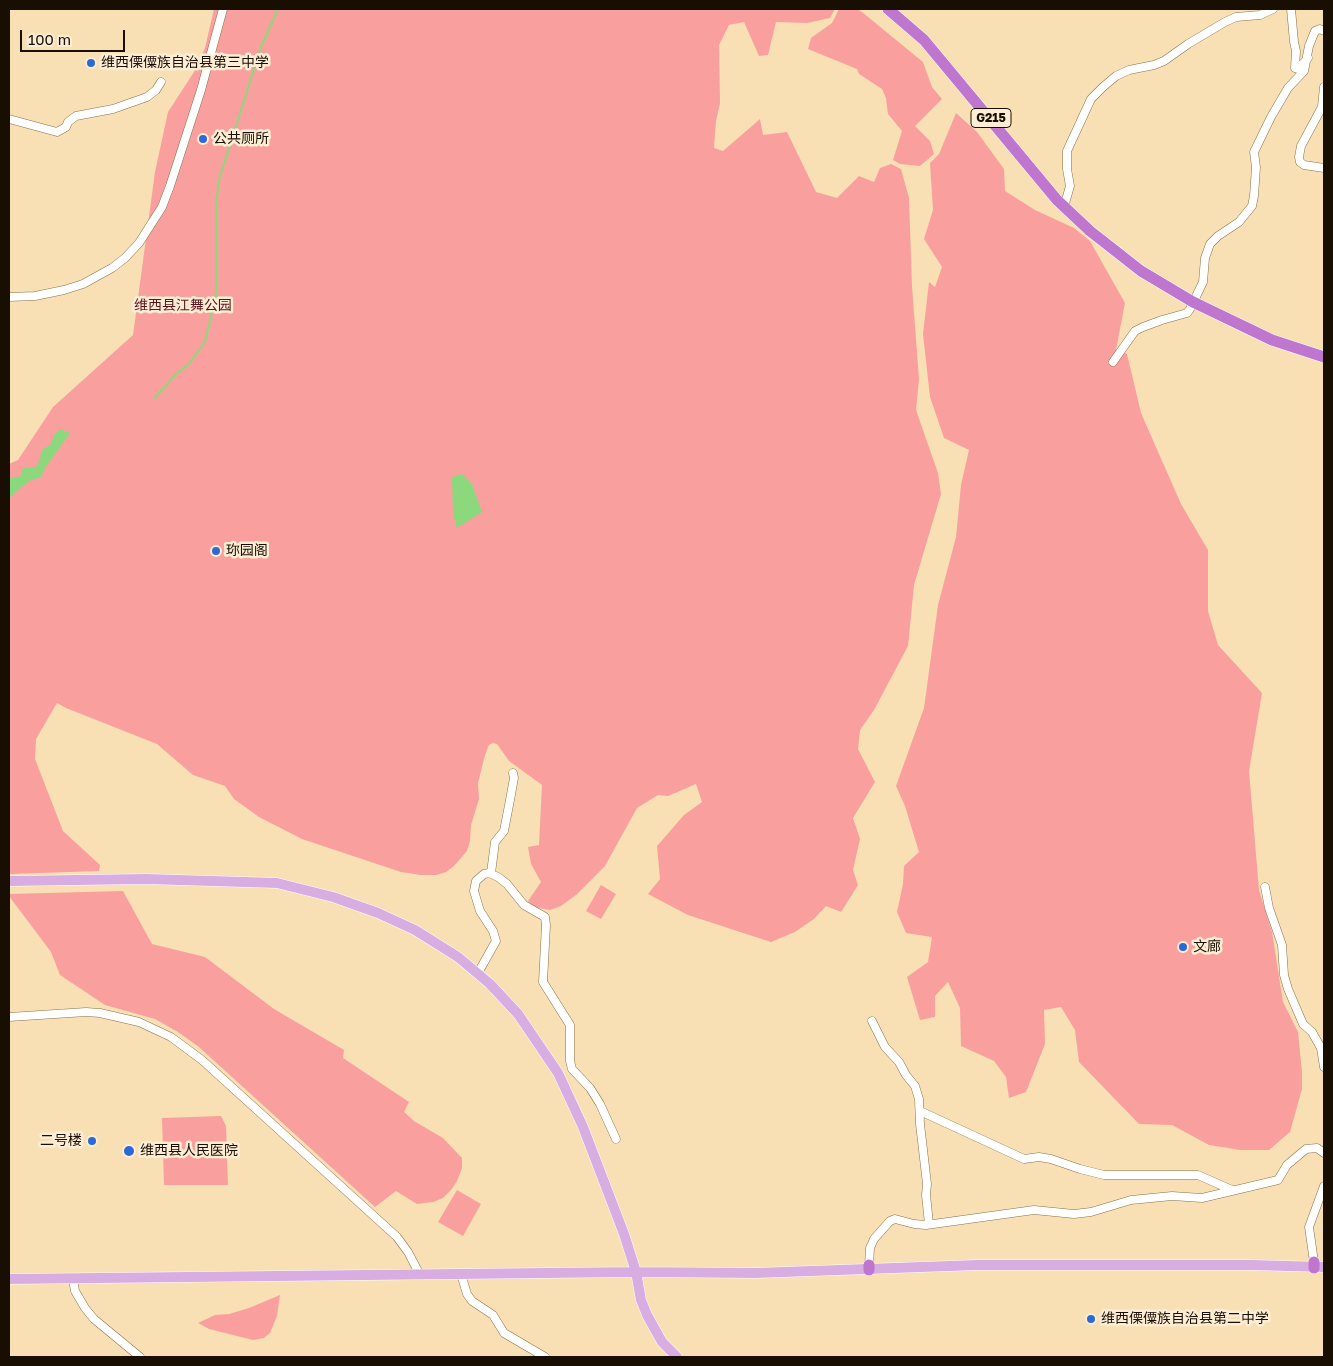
<!DOCTYPE html>
<html>
<head>
<meta charset="utf-8">
<style>
  body { margin:0 }
  #map { position:relative; width:1333px; height:1366px; overflow:hidden; background:#f8dfb4; font-family:"Golos Text",sans-serif }
  canvas { display:block }
  .frame { position:absolute; inset:0; border:10px solid #180f02; pointer-events:none }
  .scale { position:absolute; left:20px; top:30px; width:105px; height:22px; box-sizing:border-box; border:2px solid #180f02; border-top:0; padding-left:6px; font-size:15px; line-height:18px; white-space:nowrap; color:#180f02; -webkit-text-stroke:4px #fdedd4; paint-order:stroke }
</style>
</head>
<body>
<div id="map">
<canvas width="1333" height="1366"></canvas>
<div class="frame"></div>
<div class="scale">100 m</div>
</div>
<script>
const ctx = document.querySelector('canvas').getContext('2d');
ctx.lineJoin = 'round';
function fill(path, color) { ctx.fillStyle = color; ctx.fill(path, 'evenodd'); }
const shape = rows => new Path2D(rows.map(r => 'M' + r).join(''));
function stroke(path, color, width, dash) { ctx.strokeStyle = color; ctx.lineWidth = width; ctx.lineCap = dash ? 'butt' : 'round'; ctx.setLineDash(dash || []); ctx.stroke(path); }
function write(font, color, halo, rows, align = 'center') {
  ctx.font = font + ' "Golos Text","Noto Sans SC",sans-serif'; ctx.lineWidth = 5; ctx.setLineDash([]); ctx.textBaseline = 'middle'; ctx.strokeStyle = halo; ctx.fillStyle = color; for (const [text, x, y, turn = 0] of rows) {
    ctx.save(); ctx.translate(x, y); ctx.rotate((+turn || 0) * Math.PI / 180); ctx.textAlign = isNaN(turn) ? turn : align; if (halo) ctx.strokeText(text, 0, 0); ctx.fillText(text, 0, 0); ctx.restore();
  }
}
const green = shape([
  [214,9,835,9,830,18,807,23,776,22,768,55,759,56,744,22,729,25,719,45,720,103,716,121,714,148,723,151,760,119,763,135,787,132,816,192,837,198,859,176,874,182,880,168,891,164,901,169,909,198,912,286,919,379,916,410,938,473,941,494,914,585,908,646,874,710,860,730,858,749,875,782,853,818,860,839,853,870,858,885,841,912,826,906,814,919,795,932,771,942,688,915,648,894,660,879,657,846,684,815,702,802,696,784,668,796,658,795,637,808,605,866,576,895,561,906,550,910,534,907,528,901,541,882,531,864,528,847,539,845,542,785,509,761,497,744,493,743,489,745,485,755,478,783,479,799,471,825,470,841,467,851,454,866,446,872,436,875,421,875,401,872,302,839,259,817,234,799,225,786,193,775,157,744,66,708,57,703,36,739,35,759,63,831,100,865,99,871,9,874,9,464,18,460,53,407,133,335,155,172,168,112,194,72,205,48],
  [839,9,857,9,862,12,923,62,932,87,942,99,915,126,930,141,934,154,920,166,900,164,893,160,902,131,888,114,886,98,882,89,859,74,857,69,808,49,811,38,832,23],
  [956,113,977,132,1004,169,1005,191,1035,210,1074,228,1090,241,1125,303,1116,350,1127,354,1141,413,1181,504,1208,550,1208,611,1218,645,1262,693,1249,771,1259,890,1272,932,1283,1002,1298,1032,1302,1072,1302,1089,1290,1132,1269,1150,1241,1150,1209,1145,1172,1125,1139,1124,1079,1062,1075,1030,1061,1007,1044,1010,1045,1044,1026,1092,1009,1098,1006,1077,994,1061,961,1046,960,1008,948,982,935,996,935,1017,920,1020,907,977,928,962,932,937,906,933,897,912,903,884,904,866,919,852,905,806,896,786,924,708,938,605,956,537,961,485,969,450,944,438,930,397,923,334,929,282,935,287,942,267,924,239,933,210,930,163,939,154],
  [601,885,616,894,601,919,586,911],
  [123,891,152,944,205,957,274,1009,344,1050,343,1058,409,1102,404,1112,414,1121,443,1138,462,1158,462,1168,457,1181,451,1190,443,1198,433,1202,417,1204,396,1191,375,1207,199,1047,178,1032,155,1019,105,1005,60,975,51,952,9,896,9,894],
  [221,1116,226,1126,228,1185,164,1185,162,1118],
  [457,1190,481,1204,463,1236,438,1222],
  [280,1295,277,1316,270,1333,264,1338,253,1340,209,1329,198,1323,215,1315,229,1314,249,1308]
]);
const water = shape([
  [60,429,70,433,45,468,41,477,29,481,9,498,9,478,21,476,23,468,35,467,38,465,42,450,51,444,54,435],
  [462,474,472,484,482,512,457,528,453,514,452,477]
]);
const stream = shape([
  [154,399,176,374,189,364,205,342,216,295,216,206,219,180,261,47,278,9]
]);
const minor = shape([
  [1291,9,1294,42,1296,51,1295,68,1298,69,1308,58],
  [1324,87,1322,107,1301,146,1299,157,1300,162,1304,165,1324,168],
  [9,119,57,132,66,127,68,122,76,116,113,109,147,97,156,90,161,82],
  [1064,207,1070,186,1067,169,1067,151,1091,99,1103,87,1116,76,1129,70,1154,65,1164,61,1188,44,1225,22,1236,17,1260,15,1273,9],
  [9,297,35,296,64,290,83,284,112,268,125,258,139,243,162,207,170,186,201,90,223,9],
  [1113,362,1135,331,1143,327,1162,320,1187,313,1190,309,1203,282,1205,258,1210,244,1218,236,1239,222,1252,206,1254,196,1256,167,1254,152,1271,117,1288,88,1304,71,1309,46,1315,31,1320,29,1324,31],
  [491,873,495,842,504,831,510,800,514,778,513,773],
  [1265,887,1269,908,1282,945,1284,975,1288,989,1303,1024,1312,1032,1321,1048,1324,1067],
  [478,973,496,941,493,931,480,911,474,891,476,881,484,874,489,873,498,877,507,884,524,905,545,917,546,925,543,982,570,1025,570,1061,572,1069,590,1088,600,1104,616,1139],
  [9,1017,86,1012,100,1013,139,1022,171,1037,202,1060,397,1237,408,1252,420,1275],
  [872,1021,885,1047,899,1062,906,1075,915,1086,919,1099,920,1124,927,1184,926,1195,929,1224],
  [920,1111,1024,1159,1039,1157,1051,1159,1080,1169,1104,1175,1198,1175,1232,1190],
  [1314,1262,1309,1227,1324,1186],
  [869,1265,870,1248,874,1239,890,1221,895,1219,914,1224,926,1225,1034,1210,1074,1214,1091,1212,1131,1200,1172,1196,1202,1198,1278,1180,1287,1165,1306,1149,1317,1148,1324,1153],
  [461,1274,467,1294,472,1301,493,1315,504,1333,545,1357],
  [73,1279,75,1291,85,1308,94,1319,140,1357]
]);
const major = shape([
  [9,881,146,879,277,883,333,897,378,913,415,930,458,957,490,984,518,1014,558,1073,583,1127,624,1234,636,1272,641,1300,647,1315,662,1342,677,1357],
  [9,1279,636,1272,756,1273,977,1265,1251,1265,1324,1267]
]);
const highway = shape([
  [888,9,924,40,1057,200,1090,231],
  [1314,1262,1314,1268],
  [869,1265,869,1270]
]);
const highwayBridge = shape([
  [1090,231,1141,271,1193,302,1272,340,1324,357]
]);
const markers = [
  [91,63,5,"#2a6ad7"],
  [203,139,5,"#2a6ad7"],
  [216,551,5,"#2a6ad7"],
  [1183,947,5,"#2a6ad7"],
  [92,1141,5,"#2a6ad7"],
  [129,1151,6,"#2a6ad7"],
  [1091,1319,5,"#2a6ad7"]
];
const shields = [
  [991,118,40]
];
const shieldNames = [
  ["G215",991,118]
];
const poiNames = [
  ["维西傈僳族自治县第三中学",101,63],
  ["公共厕所",213,139],
  ["珎园阁",226,551],
  ["文廊",1193,947],
  ["二号楼",82,1141,"right"],
  ["维西县人民医院",140,1151],
  ["维西傈僳族自治县第二中学",1101,1319]
];
const parkNames = [
  ["维西县江舞公园",183,306]
];
fill(green, '#f9a09f');
fill(water, '#8bd97c');
stroke(stream, '#8bd97c', 2);
stroke(minor, '#88714a', 9);
stroke(major, '#fff', 11);
stroke(highway, '#fff', 12);
stroke(minor, '#fff', 8);
stroke(major, '#d8ade2', 10);
stroke(highway, '#be76ce', 11);
stroke(highwayBridge, '#fff', 12, []);
stroke(highwayBridge, '#be76ce', 11);
for (const [x, y, r, color] of markers) { const dot = new Path2D(); dot.arc(x, y, r, 0, 2 * Math.PI); ctx.fillStyle = color; ctx.fill(dot); stroke(dot, '#fdedd4', 2); }
for (const [x, y, w] of shields) { const box = new Path2D(); box.roundRect(x - w / 2, y - 9.5, w, 19, 4); ctx.fillStyle = '#fdedd4'; ctx.fill(box); stroke(box, '#180f02', 1); }
write('bold 12px', '#180f02', null, shieldNames);
write('14px', '#180f02', '#fdedd4', poiNames, 'left');
write('14px', '#5d121a', '#fdedd4', parkNames);
</script>
</body>
</html>
